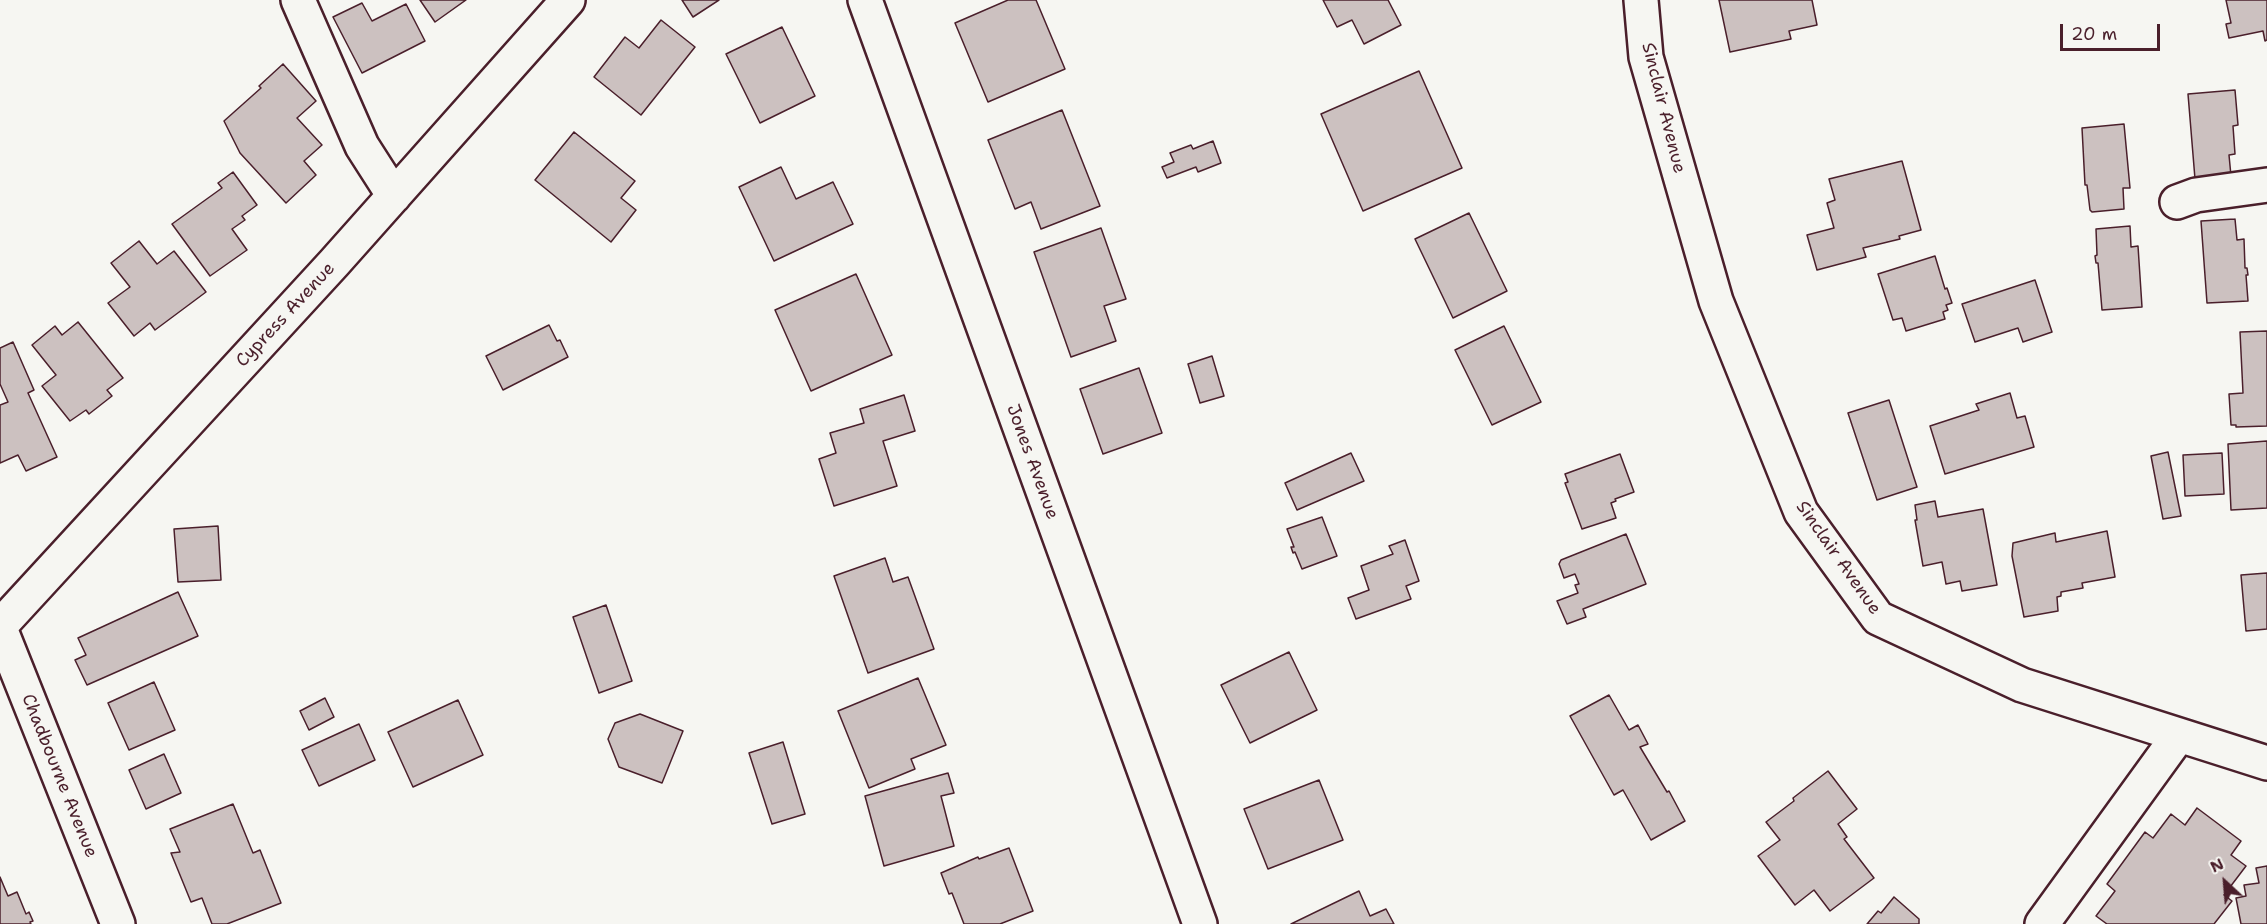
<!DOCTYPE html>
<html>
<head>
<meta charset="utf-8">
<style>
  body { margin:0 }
  #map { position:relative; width:2267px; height:924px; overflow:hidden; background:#f6f6f2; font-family:"Shantell Sans",sans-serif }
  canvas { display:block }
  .north { position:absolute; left:2195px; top:852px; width:60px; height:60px; -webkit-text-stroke:4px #f6f6f2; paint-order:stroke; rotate:334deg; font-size:16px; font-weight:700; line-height:24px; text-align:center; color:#4a1f2b }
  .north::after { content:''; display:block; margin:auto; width:21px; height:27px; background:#4a1f2b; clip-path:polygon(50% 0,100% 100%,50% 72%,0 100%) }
  .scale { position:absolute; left:2060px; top:24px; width:100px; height:27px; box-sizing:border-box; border:3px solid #4a1f2b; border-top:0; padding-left:8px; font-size:18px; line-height:21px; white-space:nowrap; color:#4a1f2b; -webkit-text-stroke:4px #f6f6f2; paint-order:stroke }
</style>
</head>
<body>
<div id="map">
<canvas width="2267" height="924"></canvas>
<div class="north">N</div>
<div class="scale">20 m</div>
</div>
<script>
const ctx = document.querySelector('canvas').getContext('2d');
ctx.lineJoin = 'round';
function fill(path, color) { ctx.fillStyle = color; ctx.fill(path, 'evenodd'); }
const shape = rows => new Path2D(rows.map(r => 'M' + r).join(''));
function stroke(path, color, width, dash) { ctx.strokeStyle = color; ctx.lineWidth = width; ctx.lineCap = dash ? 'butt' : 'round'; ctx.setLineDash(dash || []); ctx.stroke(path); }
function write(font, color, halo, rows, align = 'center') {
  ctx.font = font + ' "Shantell Sans",sans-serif'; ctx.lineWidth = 5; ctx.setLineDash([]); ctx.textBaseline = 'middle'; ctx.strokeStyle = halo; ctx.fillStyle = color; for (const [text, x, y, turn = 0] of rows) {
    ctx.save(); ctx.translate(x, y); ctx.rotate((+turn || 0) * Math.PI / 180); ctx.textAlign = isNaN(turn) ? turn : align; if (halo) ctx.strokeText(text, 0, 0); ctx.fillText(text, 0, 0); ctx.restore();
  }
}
const building = shape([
  [420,0,466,0,435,22,420,0],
  [682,0,719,0,693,17,682,0],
  [1008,0,1036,0,1065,69,988,102,955,23,1008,0],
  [1323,0,1388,0,1401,25,1364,44,1352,20,1337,27,1323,0],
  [1719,0,1812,0,1817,25,1789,31,1791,39,1730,52,1719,0],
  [2226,0,2267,0,2267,40,2265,41,2263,31,2229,38,2226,24,2231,23,2226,0],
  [362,3,372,21,406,4,425,41,362,73,333,17,362,3],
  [661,20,695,47,641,115,594,77,625,37,639,48,661,20],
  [782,27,815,96,760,123,726,54,782,27],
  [283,64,316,101,297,118,322,145,304,161,316,175,286,203,240,153,224,121,261,88,259,86,283,64],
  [1419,71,1462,168,1363,211,1321,114,1419,71],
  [2235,90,2238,125,2233,126,2235,154,2229,155,2231,176,2195,179,2188,94,2235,90],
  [1062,110,1100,206,1041,229,1031,202,1015,209,988,140,1062,110],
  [2124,124,2130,188,2123,188,2124,209,2092,212,2090,210,2087,185,2085,185,2082,128,2124,124],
  [574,132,635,181,621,198,636,210,611,242,535,180,574,132],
  [1213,141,1221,163,1198,172,1196,167,1167,178,1162,167,1174,162,1170,153,1191,145,1193,149,1213,141],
  [1902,161,1921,230,1899,236,1900,239,1863,248,1866,257,1817,270,1807,235,1834,228,1827,203,1835,200,1829,179,1902,161],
  [781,167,796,199,833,182,853,224,774,261,739,187,781,167],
  [233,172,257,205,242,216,245,220,232,229,247,250,210,276,172,224,222,188,218,183,233,172],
  [1469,213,1507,291,1453,318,1415,239,1469,213],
  [2235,219,2237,240,2244,239,2245,268,2247,268,2248,275,2246,275,2248,301,2207,303,2201,221,2235,219],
  [2130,226,2131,247,2138,246,2142,307,2102,310,2098,263,2096,263,2095,256,2097,255,2096,229,2130,226],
  [1101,228,1126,299,1104,306,1116,341,1071,357,1034,252,1101,228],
  [139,241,157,264,174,251,206,292,155,330,150,323,134,336,108,303,130,287,111,263,139,241],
  [1935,256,1945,289,1947,288,1952,303,1946,305,1948,310,1943,312,1945,319,1906,331,1902,318,1893,320,1878,274,1935,256],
  [856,274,892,355,811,391,775,310,856,274],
  [2035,280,2052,332,2023,342,2018,328,1975,342,1962,304,2035,280],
  [78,322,123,378,107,390,112,396,89,414,86,410,70,421,42,386,56,375,32,345,55,326,62,335,78,322],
  [549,325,557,341,560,340,568,357,503,390,486,356,549,325],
  [1504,326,1541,402,1492,425,1455,350,1504,326],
  [2267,331,2267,426,2236,427,2236,425,2231,425,2229,394,2243,393,2240,332,2267,331],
  [13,342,34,390,28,393,57,457,26,471,18,455,0,463,0,405,8,402,0,384,0,348,13,342],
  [1212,356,1224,396,1200,403,1188,364,1212,356],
  [1139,368,1162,433,1103,454,1080,389,1139,368],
  [2010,393,2017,418,2025,416,2034,447,1945,474,1930,426,1979,410,1976,404,2010,393],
  [904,395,915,431,883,441,897,486,834,506,819,459,836,453,830,433,864,423,860,409,904,395],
  [1889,400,1917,487,1877,500,1848,413,1889,400],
  [2267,441,2267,508,2231,510,2228,444,2267,441],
  [2168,452,2181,516,2163,519,2151,456,2168,452],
  [1351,453,1364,481,1297,510,1285,483,1351,453],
  [2222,453,2224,494,2185,496,2183,455,2222,453],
  [1620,454,1634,492,1615,499,1616,501,1611,503,1616,518,1582,529,1565,483,1568,482,1565,474,1620,454],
  [1935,501,1938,517,1983,509,1997,585,1962,591,1960,581,1946,584,1942,562,1923,566,1915,520,1917,520,1915,505,1935,501],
  [1322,517,1337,556,1302,569,1295,552,1293,553,1291,547,1294,547,1287,529,1322,517],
  [218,526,221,580,178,582,174,529,218,526],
  [2107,531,2115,577,2082,583,2083,588,2061,592,2061,596,2057,597,2058,611,2024,617,2012,556,2013,543,2055,533,2056,542,2107,531],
  [1626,534,1646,584,1583,609,1586,617,1567,624,1557,601,1578,593,1575,585,1579,584,1575,574,1564,578,1559,564,1561,560,1626,534],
  [1405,540,1419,581,1406,586,1411,599,1356,619,1348,598,1369,590,1361,566,1393,554,1389,546,1405,540],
  [885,558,893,582,908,577,934,649,868,673,834,576,885,558],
  [2267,573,2267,629,2246,631,2241,575,2267,573],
  [178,592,198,636,87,685,75,660,86,655,78,638,178,592],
  [606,605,632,681,599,693,573,617,606,605],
  [1289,652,1317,710,1250,743,1221,685,1289,652],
  [918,678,946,745,911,759,915,769,869,788,838,711,918,678],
  [154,682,175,730,129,750,108,703,154,682],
  [1609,695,1629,730,1638,725,1648,744,1640,747,1667,792,1669,791,1685,821,1651,840,1623,790,1614,795,1570,716,1609,695],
  [325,698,334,717,309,730,300,711,325,698],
  [458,700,483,755,413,787,388,732,458,700],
  [640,714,683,731,662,783,619,767,608,739,615,723,640,714],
  [359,724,375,760,319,786,302,750,359,724],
  [783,742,805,814,772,824,749,753,783,742],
  [164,754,181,793,146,809,129,770,164,754],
  [1828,771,1857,809,1838,824,1847,837,1844,839,1874,878,1830,911,1814,890,1795,905,1758,856,1780,840,1766,822,1794,801,1793,798,1828,771],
  [948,773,954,793,941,796,954,846,884,866,865,796,948,773],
  [1319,780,1343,840,1268,869,1244,809,1319,780],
  [233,804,253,853,260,850,281,903,227,924,212,924,202,898,191,902,171,853,180,852,170,829,233,804],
  [2197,808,2241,841,2231,855,2246,866,2224,895,2232,901,2214,924,2107,924,2096,916,2115,891,2107,884,2145,832,2153,838,2171,814,2185,825,2197,808],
  [1009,848,1033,911,1000,924,964,924,952,893,949,894,941,873,978,857,979,859,1009,848],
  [2267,866,2267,924,2241,924,2236,898,2246,896,2244,885,2259,883,2256,868,2267,866],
  [0,877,8,896,17,892,26,914,29,912,33,921,30,922,31,924,0,924,0,877],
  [1359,891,1370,916,1386,909,1394,924,1291,924,1359,891],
  [1894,897,1919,919,1919,924,1867,924,1878,911,1881,913,1894,897]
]);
const minor = shape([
  [298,0,362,146,394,196],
  [865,0,1200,924],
  [1641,0,1646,57,1716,301,1801,512,1878,618,2022,685,2267,763],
  [2177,202,2196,195,2267,185],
  [0,626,334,263,568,0],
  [0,628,118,924],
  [2042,924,2179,735]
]);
const streetNames = [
  ["Sinclair Avenue",1663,108,76],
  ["Cypress Avenue",286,315,-47],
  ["Jones Avenue",1032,462,70],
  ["Sinclair Avenue",1838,558,55],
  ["Chadbourne Avenue",59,776,68]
];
fill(building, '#ccc1c0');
stroke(building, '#4a1f2b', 1.5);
stroke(minor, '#4a1f2b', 38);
stroke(minor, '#f6f6f2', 33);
write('18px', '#4a1f2b', '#f6f6f2', streetNames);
</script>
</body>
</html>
